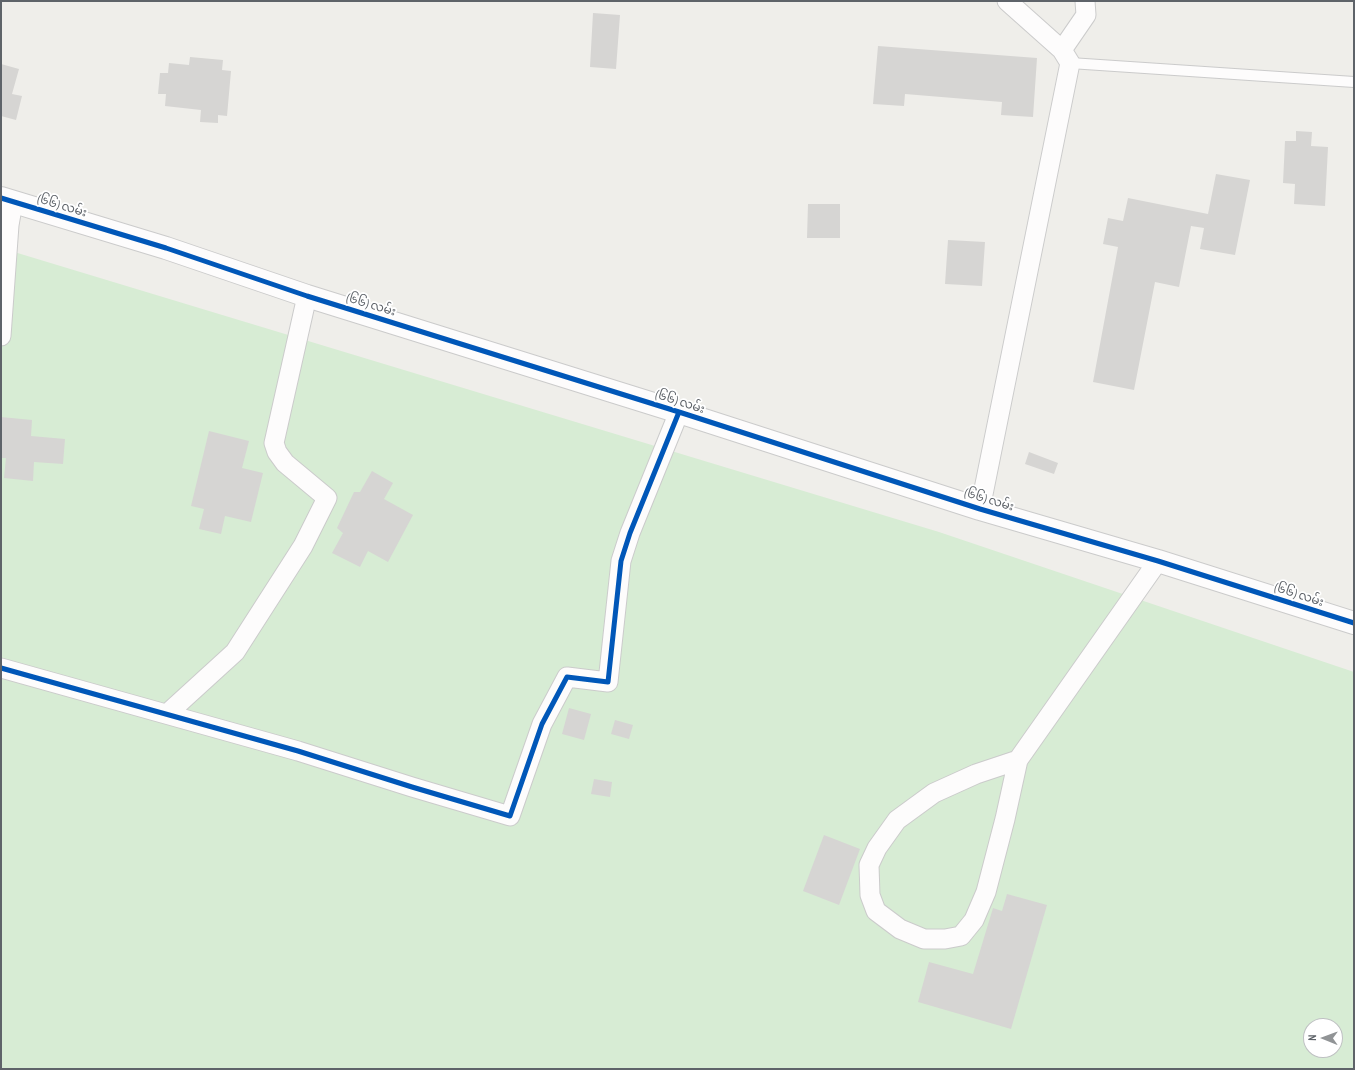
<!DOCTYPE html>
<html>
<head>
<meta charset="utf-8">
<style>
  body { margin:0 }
  #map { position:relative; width:1355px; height:1070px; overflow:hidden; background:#efeeea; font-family:"PT Sans Narrow",sans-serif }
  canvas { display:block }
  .frame { position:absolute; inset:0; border:2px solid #5e6369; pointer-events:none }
  .north { position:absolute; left:1303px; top:1018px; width:40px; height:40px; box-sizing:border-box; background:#fff; border:1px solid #bfc1c3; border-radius:50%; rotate:271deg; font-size:11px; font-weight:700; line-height:16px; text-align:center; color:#5e6369 }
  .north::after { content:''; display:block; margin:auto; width:14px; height:18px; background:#919496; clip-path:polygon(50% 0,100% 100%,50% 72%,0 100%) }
</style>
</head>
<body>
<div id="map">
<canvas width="1355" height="1070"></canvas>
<div class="frame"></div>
<div class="north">N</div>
</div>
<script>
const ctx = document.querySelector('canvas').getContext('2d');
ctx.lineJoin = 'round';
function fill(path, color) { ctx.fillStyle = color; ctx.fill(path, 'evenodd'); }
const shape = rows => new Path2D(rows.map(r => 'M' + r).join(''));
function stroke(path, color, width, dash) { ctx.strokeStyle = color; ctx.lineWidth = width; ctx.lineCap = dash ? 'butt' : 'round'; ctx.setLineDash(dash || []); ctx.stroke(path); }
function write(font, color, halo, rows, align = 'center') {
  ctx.font = font + ' "PT Sans Narrow","Noto Sans Myanmar",sans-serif'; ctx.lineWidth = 3.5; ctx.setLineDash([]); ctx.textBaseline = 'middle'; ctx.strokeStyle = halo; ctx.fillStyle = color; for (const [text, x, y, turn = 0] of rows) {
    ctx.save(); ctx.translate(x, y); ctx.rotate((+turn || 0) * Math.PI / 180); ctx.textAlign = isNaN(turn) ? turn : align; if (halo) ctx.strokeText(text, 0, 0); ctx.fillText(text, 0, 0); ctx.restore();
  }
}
const green = shape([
  [1,248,939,532,1354,672,1354,1069,1,1069],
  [1311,1026,1335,1026,1335,1050,1311,1050]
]);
const building = shape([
  [593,13,620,15,616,69,590,67],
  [878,46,1037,58,1033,117,1001,115,1002,102,905,94,904,106,873,104],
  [190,57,223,60,222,70,231,71,227,116,218,115,218,123,200,122,201,110,165,106,166,94,158,94,160,73,168,73,169,63,189,65],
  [1,64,19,69,12,94,22,96,16,120,1,116],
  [1296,131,1312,132,1311,146,1328,147,1325,206,1294,204,1295,184,1283,183,1285,141,1296,141],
  [1216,174,1250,180,1235,255,1200,249,1204,228,1191,226,1179,287,1155,282,1134,390,1093,382,1118,247,1103,244,1108,218,1123,221,1128,198,1208,214],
  [808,204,840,204,840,238,807,238],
  [948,240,985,242,982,286,945,284],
  [1,417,32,420,31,436,65,439,63,464,34,462,33,481,4,478,6,458,1,458],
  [209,431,249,441,242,468,263,473,251,522,225,516,221,534,199,529,204,509,191,506],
  [1029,452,1058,463,1054,474,1025,464],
  [372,471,393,483,384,499,413,515,388,562,368,551,360,567,332,553,343,533,337,528,354,492,360,492],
  [569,708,591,714,584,740,562,734],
  [615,720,633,725,629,739,611,734],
  [594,779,612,782,610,797,591,794],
  [824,835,860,849,839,905,803,891],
  [1007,894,1047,905,1011,1029,918,1002,929,962,973,974,993,908,1002,911]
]);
const lane = shape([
  [1070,63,1354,82]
]);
const street = shape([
  [1062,50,1086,15,1085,1],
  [1,336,9,225,13,202],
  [980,509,1070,63,1062,50,1007,1],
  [1,668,298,751,412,787,510,816,542,724,567,677,608,682,621,561,630,533,679,412],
  [167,714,235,652,303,546,327,498,285,463,277,452,274,443,307,296],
  [1018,760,976,774,934,793,897,820,877,848,869,865,870,895,876,911,900,929,924,939,945,939,961,936,974,920,986,892,1005,819,1018,760,1158,561]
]);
const secondary = shape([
  [1,198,166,248,307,296,679,412,980,509,1158,561,1354,623]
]);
const cycleway = shape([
  [1,198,166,248,307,296,679,412,980,509,1158,561,1354,623],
  [1,668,298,751,412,787,510,816,542,724,567,677,608,682,621,561,630,533,679,412]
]);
const streetNames = [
  ["(၆၆) လမ်း",62,206,17],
  ["(၆၆) လမ်း",371,305,17],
  ["(၆၆) လမ်း",680,402,18],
  ["(၆၆) လမ်း",989,500,17],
  ["(၆၆) လမ်း",1299,595,18]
];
fill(green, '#d7ecd4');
fill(building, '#d6d5d3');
stroke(lane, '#cbcbcb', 12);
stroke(street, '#cbcbcb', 21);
stroke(secondary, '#cbcbcb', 24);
stroke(lane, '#fdfcfc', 10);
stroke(street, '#fdfcfc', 19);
stroke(secondary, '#fdfcfc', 22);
stroke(cycleway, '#0057b8', 5);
write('12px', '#5e6369', '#fff', streetNames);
</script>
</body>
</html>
